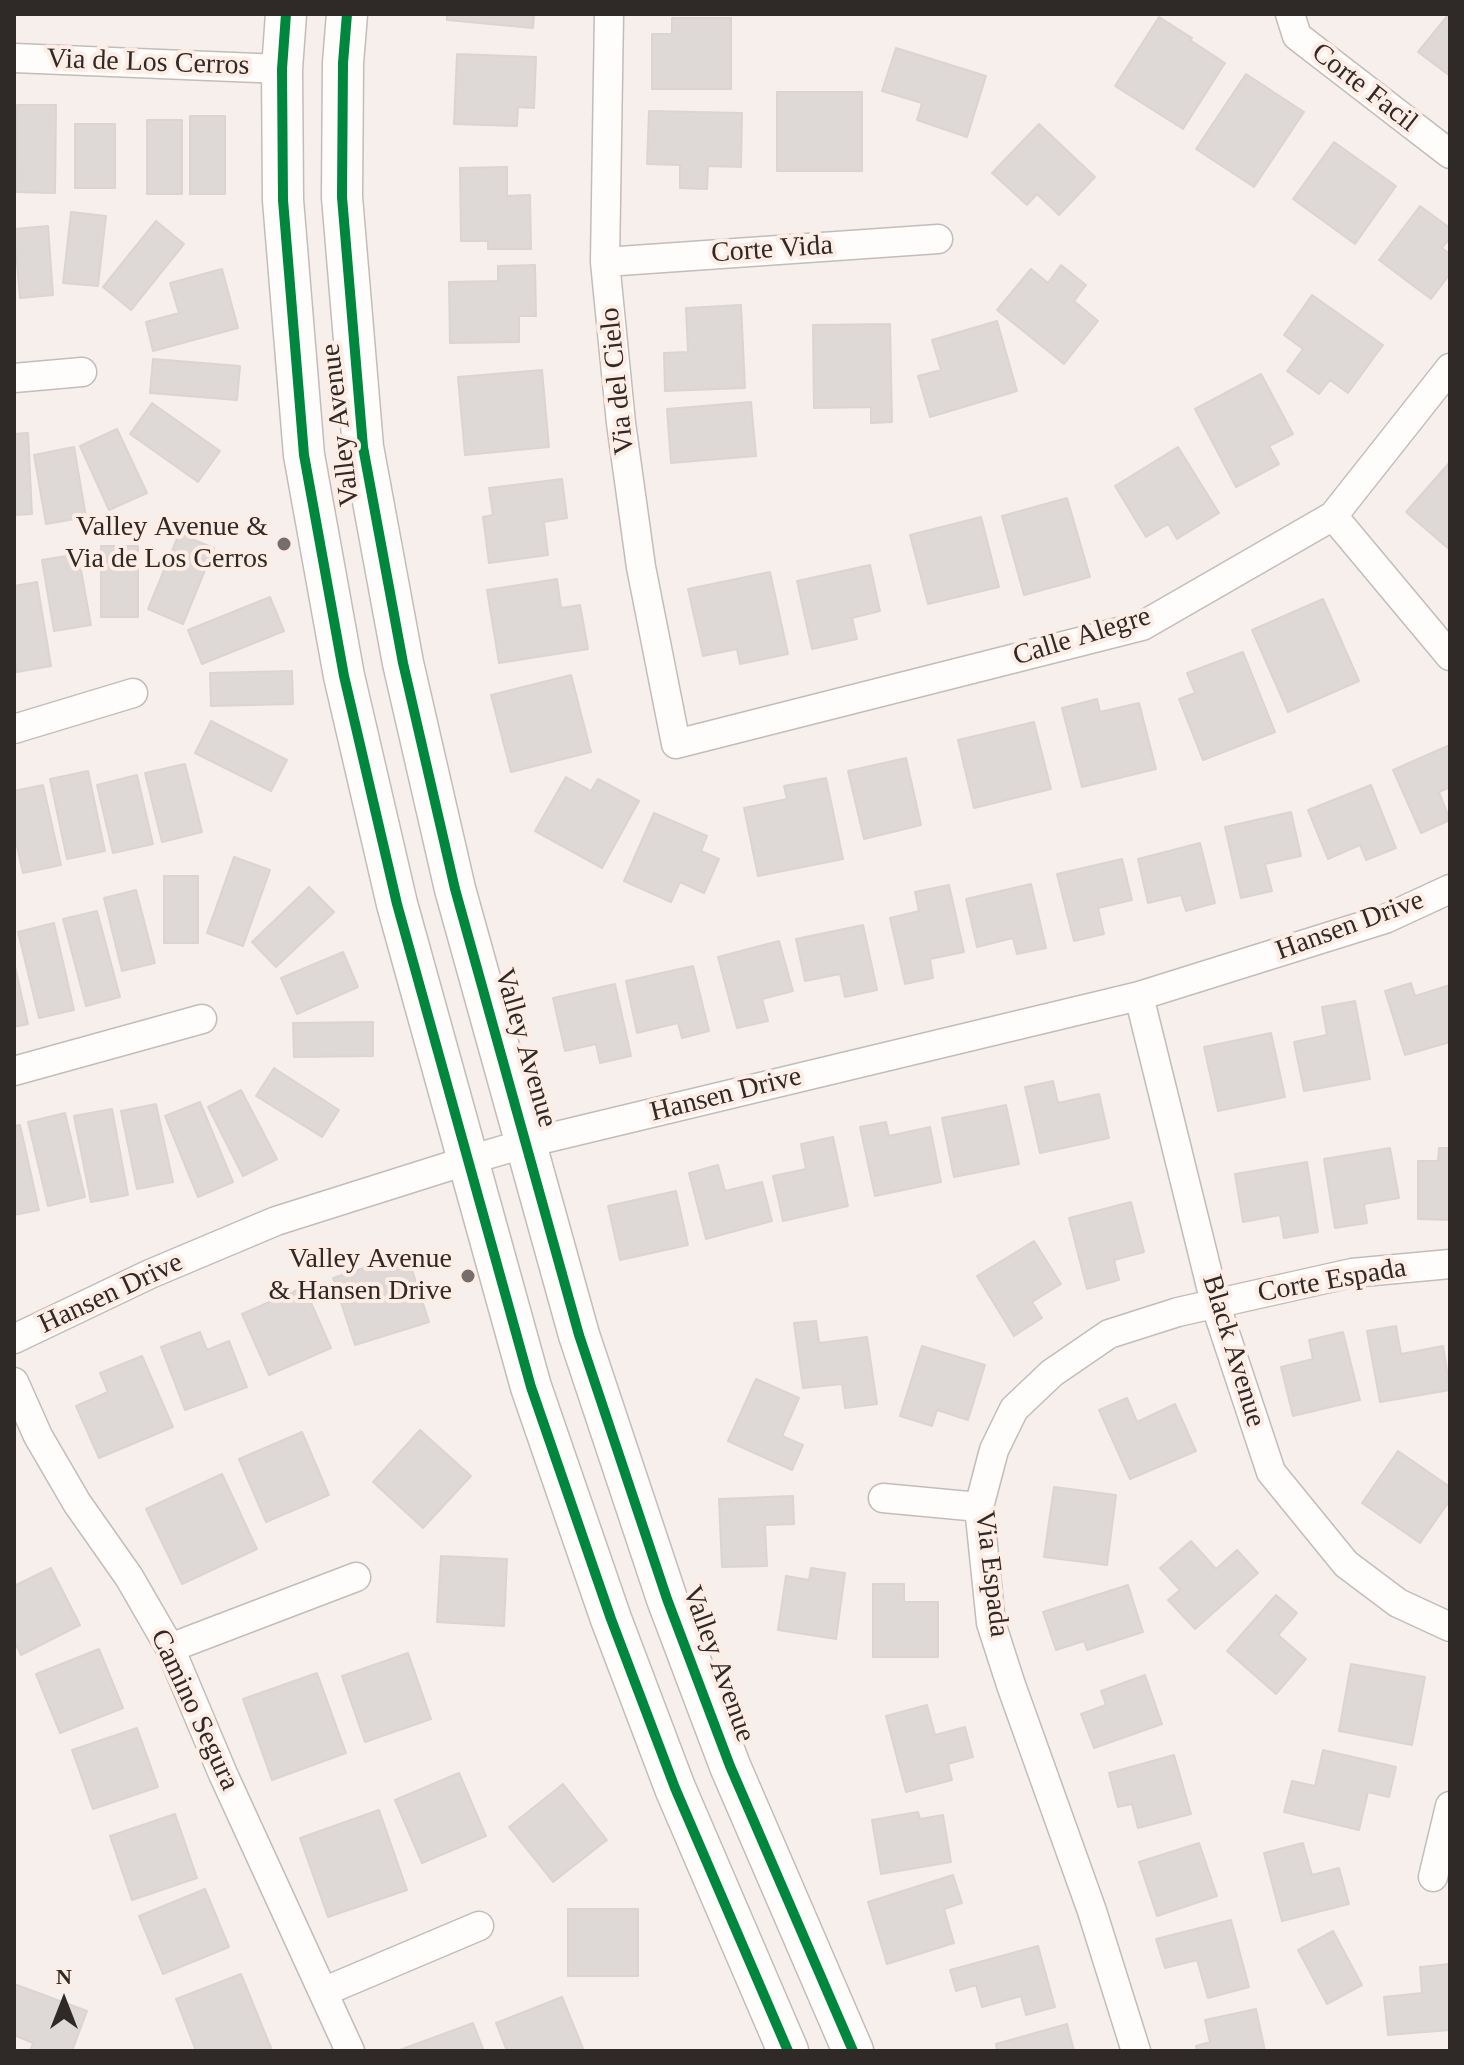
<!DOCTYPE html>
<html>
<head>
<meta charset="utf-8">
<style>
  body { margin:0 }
  #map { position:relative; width:1464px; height:2065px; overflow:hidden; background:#f7efeb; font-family:Georgia,serif }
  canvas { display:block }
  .frame { position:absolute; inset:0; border:16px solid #2f2927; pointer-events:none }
  .north { position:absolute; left:24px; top:1961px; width:80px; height:80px; -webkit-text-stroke:6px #fdede5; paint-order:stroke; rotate:0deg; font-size:22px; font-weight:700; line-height:32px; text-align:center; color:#2f2927 }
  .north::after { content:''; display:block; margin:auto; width:28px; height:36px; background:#2f2927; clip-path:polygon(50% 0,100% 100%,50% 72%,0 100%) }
</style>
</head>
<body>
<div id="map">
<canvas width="1464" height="2065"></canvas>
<div class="frame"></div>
<div class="north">N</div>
</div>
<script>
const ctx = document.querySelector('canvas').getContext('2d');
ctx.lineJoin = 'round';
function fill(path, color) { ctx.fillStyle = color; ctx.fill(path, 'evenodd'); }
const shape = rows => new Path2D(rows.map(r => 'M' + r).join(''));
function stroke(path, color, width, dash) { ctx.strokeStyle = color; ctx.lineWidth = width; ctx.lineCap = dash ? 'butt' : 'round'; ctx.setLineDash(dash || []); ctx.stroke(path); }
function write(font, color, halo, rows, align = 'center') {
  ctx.font = font + ' Georgia,serif'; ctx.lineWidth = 8; ctx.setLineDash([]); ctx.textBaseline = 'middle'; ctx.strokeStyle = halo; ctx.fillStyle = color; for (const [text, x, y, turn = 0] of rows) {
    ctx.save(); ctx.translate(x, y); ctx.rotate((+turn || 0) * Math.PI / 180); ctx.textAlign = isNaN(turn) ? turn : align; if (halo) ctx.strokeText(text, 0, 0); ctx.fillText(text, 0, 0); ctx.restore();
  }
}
const building = shape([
  [447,14,534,14,533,28,447,20,447,14],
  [1449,14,1450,14,1450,76,1418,52,1449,14],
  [1159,17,1192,38,1190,40,1225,63,1183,129,1115,86,1159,17],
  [672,18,731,18,731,89,652,89,652,34,672,34,672,18],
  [896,48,986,76,967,137,917,120,922,103,882,91,896,48],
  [457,54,536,57,534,108,518,107,517,126,454,124,457,54],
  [1246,74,1304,112,1254,187,1196,149,1246,74],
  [777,92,862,92,862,171,777,171,777,92],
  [17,105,56,105,55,193,16,192,17,105],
  [649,111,742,113,741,167,708,166,707,189,680,188,680,165,647,164,649,111],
  [190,116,225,116,225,194,190,194,190,116],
  [147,120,182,120,182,194,147,194,147,120],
  [75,124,115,124,115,188,75,188,75,124],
  [1039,124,1095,177,1059,215,1037,194,1027,205,992,173,1039,124],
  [1334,142,1396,186,1355,244,1293,199,1334,142],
  [507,167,507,196,530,195,531,249,488,249,488,241,461,241,460,168,507,167],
  [1420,206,1450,228,1450,238,1442,248,1450,254,1450,274,1431,299,1379,260,1420,206],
  [71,212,106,216,98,286,63,283,71,212],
  [156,221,184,244,131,310,103,287,156,221],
  [48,226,53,295,20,298,14,229,48,226],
  [535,265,536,316,519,316,519,342,450,343,449,282,498,281,498,266,535,265],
  [1061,265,1086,285,1074,301,1098,321,1064,364,997,310,1031,269,1048,283,1061,265],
  [222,269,238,328,153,351,146,322,179,313,170,283,222,269],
  [1312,295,1383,345,1348,393,1330,380,1319,394,1287,371,1303,349,1284,335,1312,295],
  [741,305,745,388,665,391,664,353,688,352,686,308,741,305],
  [997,321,1017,391,930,417,918,376,941,370,932,340,997,321],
  [890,324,892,422,871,423,871,407,814,408,813,325,890,324],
  [153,359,240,366,237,400,150,393,153,359],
  [542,370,549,447,465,455,458,377,542,370],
  [1261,374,1293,434,1269,446,1279,464,1236,487,1195,409,1261,374],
  [751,402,756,456,671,463,667,409,751,402],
  [152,403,220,451,198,482,130,434,152,403],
  [117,429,147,493,109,510,80,446,117,429],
  [28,433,32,514,14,515,14,434,28,433],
  [74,447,86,517,46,524,34,455,74,447],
  [1178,447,1219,513,1177,539,1168,524,1146,537,1115,486,1178,447],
  [1450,462,1450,550,1406,512,1450,462],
  [562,479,567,518,544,522,548,555,489,563,483,517,493,515,489,488,562,479],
  [1067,498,1090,577,1024,595,1002,516,1067,498],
  [981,517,999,587,928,604,910,535,981,517],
  [179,534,214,548,183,624,148,609,179,534],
  [101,546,138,546,138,617,101,617,101,546],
  [78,554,91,625,54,631,42,560,78,554],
  [870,565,880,611,852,618,857,639,812,649,797,581,870,565],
  [770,572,788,654,740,664,737,649,703,656,688,589,770,572],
  [557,579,561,608,580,605,588,649,499,663,487,590,557,579],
  [37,582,51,666,17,672,14,655,14,586,37,582],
  [270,597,284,631,202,664,188,630,270,597],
  [1323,599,1359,681,1288,712,1252,630,1323,599],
  [1243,652,1275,732,1203,760,1179,699,1195,693,1187,673,1243,652],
  [292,671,293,704,211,706,210,673,292,671],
  [571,675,591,752,511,772,491,695,571,675],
  [1097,699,1100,712,1139,703,1156,769,1082,787,1062,708,1097,699],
  [211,721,287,760,271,791,195,753,211,721],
  [1034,722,1051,789,974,808,958,740,1034,722],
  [1450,745,1450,787,1439,792,1450,820,1421,833,1393,770,1450,745],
  [906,758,921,825,864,839,848,771,906,758],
  [185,764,202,832,162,842,145,773,185,764],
  [88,771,105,851,67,859,50,779,88,771],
  [137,775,153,844,113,853,97,785,137,775],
  [566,777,591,791,598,779,639,801,602,868,535,831,566,777],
  [826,778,843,859,758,876,744,808,787,799,784,786,826,778],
  [43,785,61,865,23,873,14,833,14,791,43,785],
  [1371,785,1396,848,1366,860,1360,845,1328,859,1308,810,1371,785],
  [1291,812,1301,856,1265,864,1272,891,1241,898,1225,827,1291,812],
  [654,813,707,836,701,851,719,859,704,893,680,882,671,902,624,881,654,813],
  [1200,843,1215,903,1186,911,1181,895,1148,903,1138,859,1200,843],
  [234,857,270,870,243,946,207,933,234,857],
  [1122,859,1132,900,1098,908,1104,934,1074,941,1057,874,1122,859],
  [164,876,198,876,198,943,164,943,164,876],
  [1031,884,1046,948,1017,954,1013,938,977,947,966,899,1031,884],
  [949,885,964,952,930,959,933,978,905,984,890,918,919,911,915,892,949,885],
  [309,887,334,912,276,967,252,942,309,887],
  [136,890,155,963,122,971,104,898,136,890],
  [97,911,120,997,86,1006,63,919,97,911],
  [54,923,74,1010,39,1018,18,932,54,923],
  [863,925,877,990,845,997,840,974,805,981,796,939,863,925],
  [779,941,793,991,762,999,768,1021,737,1028,718,957,779,941],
  [343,952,358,987,297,1014,281,978,343,952],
  [14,962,28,1024,14,1027,14,962],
  [693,966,709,1031,682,1038,678,1023,637,1033,626,981,693,966],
  [1411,983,1415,996,1450,985,1450,1042,1405,1055,1385,991,1411,983],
  [615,984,631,1056,600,1063,596,1044,565,1051,553,998,615,984],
  [1355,1001,1370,1079,1304,1091,1294,1042,1327,1035,1322,1007,1355,1001],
  [373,1022,373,1056,294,1057,293,1023,373,1022],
  [1271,1033,1285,1097,1218,1111,1204,1047,1271,1033],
  [274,1068,339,1110,322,1137,256,1096,274,1068],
  [1053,1081,1058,1103,1099,1094,1109,1138,1040,1153,1025,1087,1053,1081],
  [241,1090,277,1159,243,1176,208,1107,241,1090],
  [200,1102,233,1182,198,1197,165,1116,200,1102],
  [156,1104,173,1182,137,1189,121,1111,156,1104],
  [1006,1105,1019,1164,954,1177,942,1118,1006,1105],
  [112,1109,128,1195,91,1202,74,1116,112,1109],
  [65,1113,85,1197,48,1206,28,1122,65,1113],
  [886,1122,889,1136,930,1127,941,1182,875,1196,860,1127,886,1122],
  [20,1125,39,1210,14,1215,14,1126,20,1125],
  [833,1137,848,1206,783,1221,773,1176,806,1169,801,1144,833,1137],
  [1390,1148,1399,1198,1364,1204,1367,1223,1335,1228,1324,1159,1390,1148],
  [1439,1148,1450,1148,1449,1220,1418,1219,1418,1161,1438,1161,1439,1148],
  [1307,1162,1318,1232,1284,1238,1280,1215,1243,1222,1235,1174,1307,1162],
  [718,1165,725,1191,762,1182,772,1221,706,1239,689,1173,718,1165],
  [676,1191,688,1245,620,1260,608,1206,676,1191],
  [1131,1202,1144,1252,1114,1260,1119,1280,1087,1289,1069,1218,1131,1202],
  [1034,1241,1061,1284,1032,1302,1042,1318,1014,1336,977,1276,1034,1241],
  [407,1254,429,1322,355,1345,333,1278,407,1254],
  [304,1287,331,1348,269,1375,242,1314,304,1287],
  [816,1321,819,1343,867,1337,877,1404,845,1408,842,1384,803,1388,794,1323,816,1321],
  [1396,1326,1401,1354,1443,1346,1450,1390,1380,1402,1367,1331,1396,1326],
  [200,1332,207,1350,229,1341,247,1387,185,1410,161,1347,200,1332],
  [1343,1332,1360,1400,1293,1416,1281,1367,1313,1359,1309,1340,1343,1332],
  [922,1346,985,1365,968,1420,937,1410,932,1426,900,1416,922,1346],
  [142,1356,173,1427,99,1458,76,1406,108,1392,100,1373,142,1356],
  [756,1379,799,1398,782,1436,803,1445,792,1470,728,1441,756,1379],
  [1127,1398,1137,1422,1175,1404,1196,1451,1130,1479,1099,1410,1127,1398],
  [420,1430,471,1476,423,1528,373,1482,420,1430],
  [302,1432,329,1495,266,1522,239,1459,302,1432],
  [1398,1451,1450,1487,1450,1500,1420,1543,1362,1503,1398,1451],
  [222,1474,257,1549,182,1584,146,1509,222,1474],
  [1054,1487,1116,1495,1107,1565,1044,1557,1054,1487],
  [793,1496,794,1524,765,1525,767,1566,722,1567,719,1499,793,1496],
  [1191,1541,1216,1569,1237,1550,1258,1573,1195,1629,1168,1600,1180,1590,1160,1568,1191,1541],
  [441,1556,507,1559,504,1626,437,1622,441,1556],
  [51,1568,80,1625,21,1655,14,1641,14,1586,51,1568],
  [811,1568,845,1573,836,1639,778,1630,786,1576,809,1580,811,1568],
  [873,1584,904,1584,904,1602,938,1602,938,1657,873,1657,873,1584],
  [1128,1585,1143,1632,1087,1650,1084,1641,1056,1650,1043,1612,1128,1585],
  [1276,1595,1297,1613,1278,1635,1306,1659,1276,1694,1227,1651,1276,1595],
  [99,1649,123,1708,60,1733,36,1674,99,1649],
  [408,1653,431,1719,365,1742,342,1676,408,1653],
  [1351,1664,1425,1677,1412,1745,1339,1731,1351,1664],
  [317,1673,346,1753,272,1780,243,1699,317,1673],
  [1145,1675,1162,1724,1094,1748,1081,1714,1106,1705,1101,1691,1145,1675],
  [927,1705,935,1735,965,1727,973,1757,948,1764,952,1780,906,1792,886,1716,927,1705],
  [137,1728,158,1787,93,1809,72,1750,137,1728],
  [1323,1750,1396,1767,1389,1797,1368,1792,1359,1830,1284,1812,1292,1781,1315,1786,1323,1750],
  [1174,1755,1191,1814,1138,1828,1132,1804,1118,1807,1109,1773,1174,1755],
  [459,1773,486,1836,422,1863,395,1800,459,1773],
  [563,1784,607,1840,553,1882,509,1827,563,1784],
  [379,1810,407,1890,328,1917,300,1838,379,1810],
  [918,1812,920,1819,943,1815,951,1862,881,1874,872,1820,918,1812],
  [175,1814,197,1878,132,1900,110,1836,175,1814],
  [1199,1843,1217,1896,1157,1916,1139,1862,1199,1843],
  [1303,1843,1312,1875,1339,1868,1349,1904,1282,1921,1264,1853,1303,1843],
  [953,1875,962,1903,944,1909,954,1943,887,1964,868,1902,953,1875],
  [205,1889,229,1947,163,1974,139,1916,205,1889],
  [568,1909,638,1909,638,1976,568,1976,568,1909],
  [1231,1920,1249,1987,1208,1998,1197,1960,1165,1968,1156,1939,1231,1920],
  [1333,1931,1362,1985,1327,2004,1298,1950,1333,1931],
  [1038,1946,1055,2007,1026,2015,1021,1996,982,2007,976,1985,956,1991,950,1970,1038,1946],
  [1450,1964,1450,2030,1388,2035,1384,1997,1422,1993,1420,1967,1450,1964],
  [241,1974,271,2048,263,2051,196,2051,176,1999,241,1974],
  [14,1984,87,2011,72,2051,30,2051,33,2043,14,2035,14,1984],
  [562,1997,584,2051,507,2051,496,2023,562,1997],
  [1256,2009,1265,2051,1197,2051,1196,2046,1210,2042,1205,2020,1256,2009],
  [473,2023,484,2051,397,2051,473,2023],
  [1067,2024,1074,2051,997,2051,996,2044,1067,2024]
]);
const minor = shape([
  [609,14,605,262,621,423,641,567,676,744,1142,626,1333,516,1450,368],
  [1290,14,1297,36,1450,154],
  [14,58,282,69],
  [605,262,938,239],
  [14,378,82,372],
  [1333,516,1450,656],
  [14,729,133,693],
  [1139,996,1215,1303,1271,1472,1346,1564,1398,1603,1450,1627],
  [14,1071,202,1019],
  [14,1339,150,1274,276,1221,469,1160,527,1143,1139,996,1385,919,1450,889],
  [14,1382,38,1436,77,1503,129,1577,170,1648,223,1774,350,2051],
  [883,1498,979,1507],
  [170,1648,356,1577],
  [1433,1877,1450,1806],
  [323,1992,479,1926],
  [1136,2051,1092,1911,1011,1685,991,1623,979,1507,994,1450,1014,1409,1052,1373,1109,1334,1178,1312,1352,1273,1450,1264]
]);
const secondary = shape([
  [286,14,282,69,283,200,304,455,344,676,397,904,531,1387,611,1619,675,1788,788,2051],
  [347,14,343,63,342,197,363,447,403,663,455,889,579,1335,667,1599,730,1766,853,2051]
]);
const cycleway = shape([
  [286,14,282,69,283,200,304,455,344,676,397,904,531,1387,611,1619,675,1788,788,2051],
  [347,14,343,63,342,197,363,447,403,663,455,889,579,1335,667,1599,730,1766,853,2051]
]);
const markers = [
  [284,544,8,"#756e6c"],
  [468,1276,8,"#756e6c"]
];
const streetNames = [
  ["Via de Los Cerros",148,63,2],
  ["Corte Facil",1364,88,38],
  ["Corte Vida",772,250,-4],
  ["Via del Cielo",618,381,-96],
  ["Valley Avenue",341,425,-97],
  ["Calle Alegre",1082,637,-17],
  ["Hansen Drive",1350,926,-20],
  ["Valley Avenue",525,1048,74],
  ["Hansen Drive",726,1095,-14],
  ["Corte Espada",1332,1281,-10],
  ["Hansen Drive",111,1294,-25],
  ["Black Avenue",1233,1351,73],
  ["Via Espada",991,1574,83],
  ["Valley Avenue",718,1664,70],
  ["Camino Segura",194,1710,65]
];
const poiNames = [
  ["Valley Avenue &",268,528],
  ["Via de Los Cerros",268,560],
  ["Valley Avenue",452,1260],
  ["& Hansen Drive",452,1292]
];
fill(building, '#ded8d7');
stroke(building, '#dad4d3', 2);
stroke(minor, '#c3bcb9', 31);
stroke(secondary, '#c3bcb9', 43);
stroke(minor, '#fefdfc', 28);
stroke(secondary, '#fefdfc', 40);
stroke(cycleway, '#00873e', 10);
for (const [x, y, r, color] of markers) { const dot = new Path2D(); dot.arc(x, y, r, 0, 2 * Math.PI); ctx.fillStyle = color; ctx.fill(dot); stroke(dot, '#fdede5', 3); }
write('28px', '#2f2927', '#fdede5', streetNames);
write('28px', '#2f2927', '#fdede5', poiNames, 'right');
</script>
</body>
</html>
